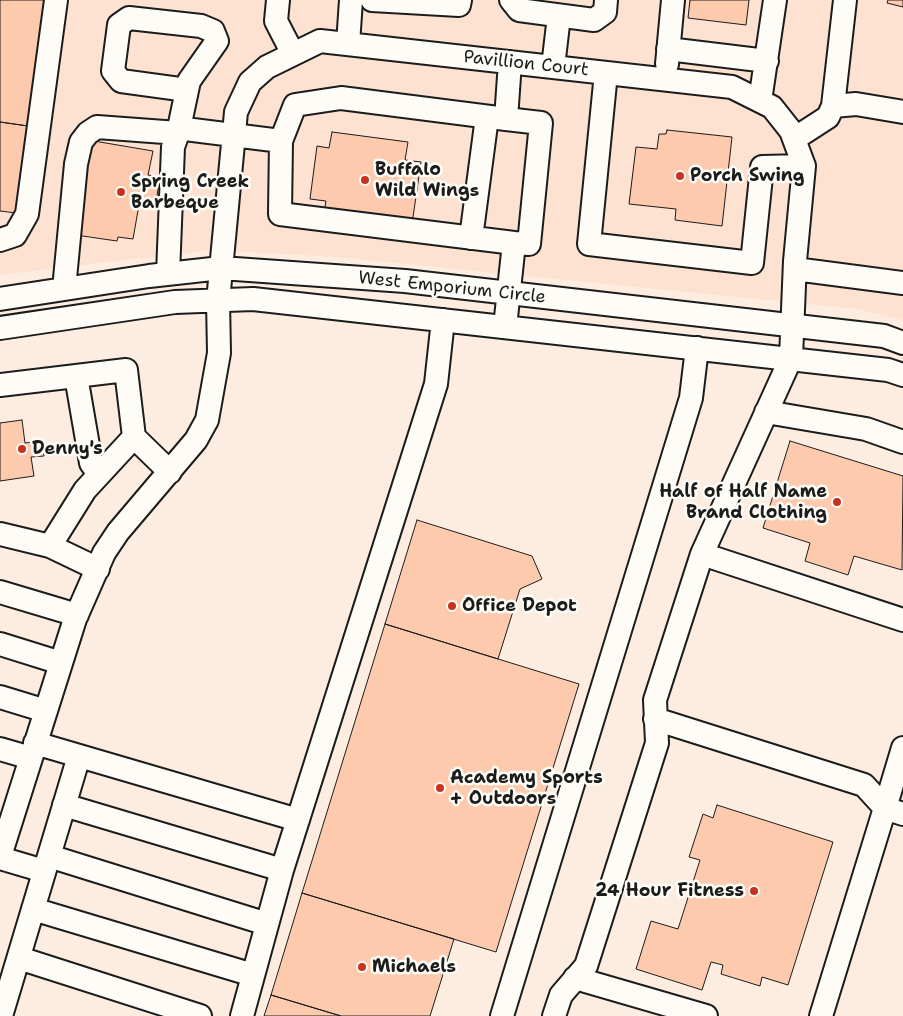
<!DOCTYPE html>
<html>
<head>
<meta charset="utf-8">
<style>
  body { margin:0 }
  canvas { display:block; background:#fdede1 }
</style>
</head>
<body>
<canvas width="903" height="1016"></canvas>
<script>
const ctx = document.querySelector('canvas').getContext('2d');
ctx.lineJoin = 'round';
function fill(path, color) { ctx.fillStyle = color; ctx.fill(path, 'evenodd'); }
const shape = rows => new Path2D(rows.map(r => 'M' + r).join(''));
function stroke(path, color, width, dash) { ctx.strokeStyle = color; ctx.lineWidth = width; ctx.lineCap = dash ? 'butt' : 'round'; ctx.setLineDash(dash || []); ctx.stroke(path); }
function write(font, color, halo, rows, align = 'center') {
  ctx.font = font + ' "Shantell Sans",sans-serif'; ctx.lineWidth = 5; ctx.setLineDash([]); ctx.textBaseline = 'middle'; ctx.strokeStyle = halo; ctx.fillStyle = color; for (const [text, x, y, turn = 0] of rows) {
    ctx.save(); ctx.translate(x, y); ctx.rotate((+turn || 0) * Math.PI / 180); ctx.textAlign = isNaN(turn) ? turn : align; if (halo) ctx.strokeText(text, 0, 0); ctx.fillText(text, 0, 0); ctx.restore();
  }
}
const built = shape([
  [0,0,903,0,903,320,857,309,335,257,211,250,0,275]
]);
const building = shape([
  [0,0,44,0,28,126,0,122,0,0],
  [690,0,749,0,746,25,688,18,690,0],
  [888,0,903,0,903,7,887,3,888,0],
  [0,122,28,126,16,213,0,211,0,122],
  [667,130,732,137,722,226,675,220,676,209,629,204,636,147,657,149,659,134,666,134,667,130],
  [332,132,408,142,405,160,421,162,412,224,324,212,326,201,310,199,317,146,329,148,332,132],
  [88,140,153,151,148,175,160,177,156,202,140,199,133,239,118,237,117,241,76,235,86,185,79,184,88,140],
  [22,420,25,443,42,441,44,456,31,457,34,476,0,481,0,423,22,420],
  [790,441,903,476,902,570,854,556,848,575,805,561,810,543,763,528,790,441],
  [417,520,532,556,542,579,520,589,498,659,385,624,417,520],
  [385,624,579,684,496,952,302,893,385,624],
  [717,805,833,842,788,985,762,977,760,986,721,974,723,965,711,962,702,990,636,969,651,921,678,929,700,860,689,857,703,814,713,818,717,805],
  [302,893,454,939,430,1016,341,1016,271,995,302,893],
  [271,995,341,1016,264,1016,271,995]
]);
const minor = shape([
  [278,0,276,21,293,54],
  [372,0,459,5,460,0],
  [511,0,519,10,594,20,605,12,606,0],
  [348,44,351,0],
  [668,49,767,61],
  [667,64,673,0],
  [553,67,559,16],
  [606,73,589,244,752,263,762,167,804,166],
  [760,101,775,0],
  [833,106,856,104,903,112],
  [794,139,828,117,833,106,845,0],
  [281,141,280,214,514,243],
  [471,238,487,117],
  [0,240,15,235,27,214,56,0],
  [795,269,903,283],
  [168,274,173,147,178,133,185,129,281,141,295,105,341,98,506,119,510,62],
  [64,289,76,164,81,142,88,133,97,127,178,133,189,81,217,41,213,31,201,26,129,18,119,25,113,71,121,81,187,90],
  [0,299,149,276,221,268,405,281,884,336,903,343],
  [505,327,514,243,529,244,541,123,506,119],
  [0,328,175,302,253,299,888,370,903,375],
  [76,376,91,463,99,474],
  [0,385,126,370,134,437,170,472],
  [766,412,866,429,903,442],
  [0,534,50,546],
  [98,569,50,546,85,490,134,437],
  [0,592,77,615],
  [0,644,61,663],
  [0,697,46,711],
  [655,719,864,785,885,808],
  [35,743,298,820],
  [0,749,31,758],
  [64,805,282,870],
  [885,808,903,748],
  [0,856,75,619,104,553,118,532,196,440,207,420,219,353,218,301,236,112,250,82,267,67,320,41,732,87,772,107,791,131,804,166,795,261,791,358,702,554,903,620],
  [49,856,267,924],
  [0,858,44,871],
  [33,909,253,975],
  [19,958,200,1016],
  [575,978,706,1016],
  [1,1016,79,756],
  [242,1016,282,870,436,384,443,320],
  [502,1016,691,398,697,348],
  [554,1016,561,995,586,966,657,743,655,700,702,554],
  [821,1016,885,808,903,814]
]);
const markers = [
  [680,176,5,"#c8321e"],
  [365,180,5,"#c8321e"],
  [121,192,5,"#c8321e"],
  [22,449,5,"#c8321e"],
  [837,502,5,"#c8321e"],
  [452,606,5,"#c8321e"],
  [440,788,5,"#c8321e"],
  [754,891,5,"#c8321e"],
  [362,967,5,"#c8321e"]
];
const streetNames = [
  ["Pavillion Court",526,64,6],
  ["West Emporium Circle",452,288,6]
];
const poiNames = [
  ["Buffalo",375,170],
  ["Wild Wings",375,191],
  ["Porch Swing",690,176],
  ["Spring Creek",131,182],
  ["Barbeque",131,203],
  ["Denny's",32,449],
  ["Half of Half Name",827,492,"right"],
  ["Brand Clothing",827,513,"right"],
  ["Office Depot",462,606],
  ["Academy Sports",450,778],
  ["+ Outdoors",450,799],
  ["24 Hour Fitness",744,891,"right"],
  ["Michaels",372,967]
];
fill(built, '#fde2d1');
fill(building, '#fdcaad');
stroke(building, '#1c1c1c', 1);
stroke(minor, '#1c1c1c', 26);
stroke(minor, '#fdfcf7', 22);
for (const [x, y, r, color] of markers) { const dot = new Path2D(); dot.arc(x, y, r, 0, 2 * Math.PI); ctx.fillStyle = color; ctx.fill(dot); stroke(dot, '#fdfcf7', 2); }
write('18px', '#1c1c1c', '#fdfcf7', streetNames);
write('bold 18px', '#1c1c1c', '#fdfcf7', poiNames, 'left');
</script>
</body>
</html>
